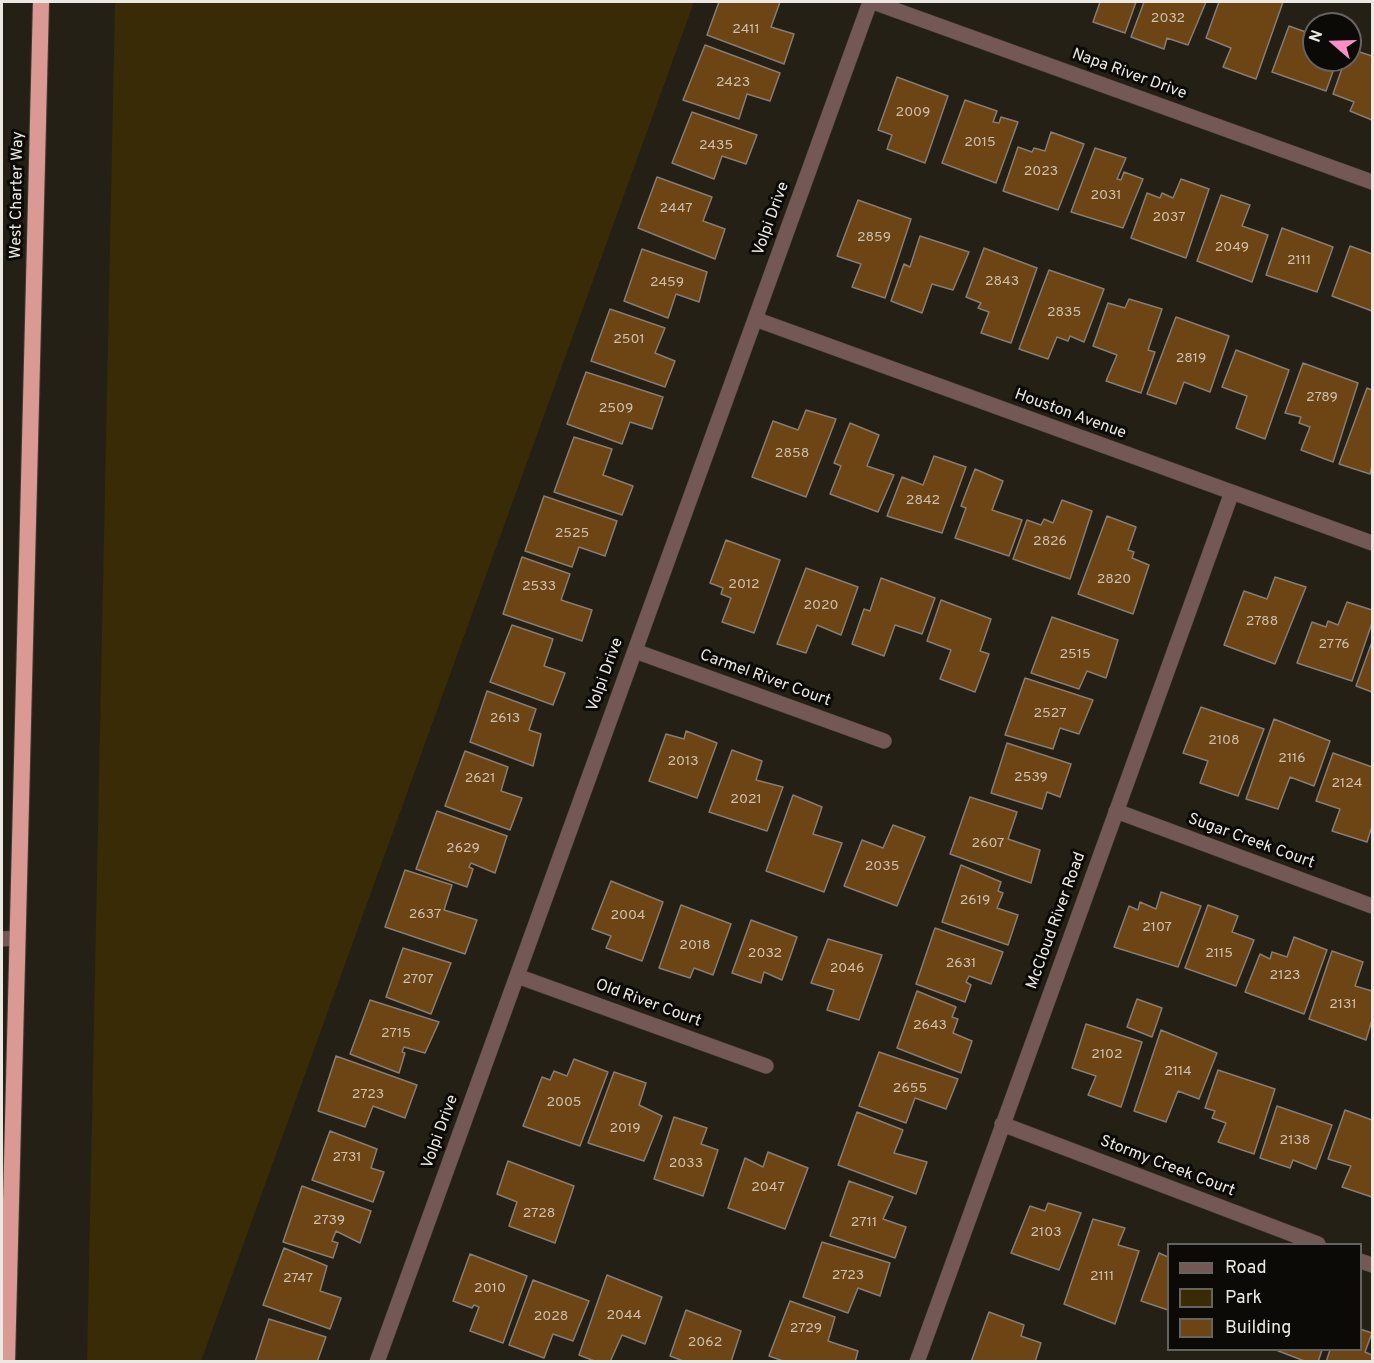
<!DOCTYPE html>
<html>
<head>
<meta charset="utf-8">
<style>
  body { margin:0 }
  #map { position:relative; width:1374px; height:1363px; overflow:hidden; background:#242015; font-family:Overpass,sans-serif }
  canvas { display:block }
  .frame { position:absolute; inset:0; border:3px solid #ece9e2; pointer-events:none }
  .legend { position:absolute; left:1167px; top:1243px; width:195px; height:108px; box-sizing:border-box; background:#0c0a06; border:2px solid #66635e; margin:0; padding:8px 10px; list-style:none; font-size:18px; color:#ece9e2 }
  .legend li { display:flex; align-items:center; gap:12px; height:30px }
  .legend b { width:30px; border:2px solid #66635e }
  .north { position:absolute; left:1302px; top:12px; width:60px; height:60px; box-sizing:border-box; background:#0c0a06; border:2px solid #66635e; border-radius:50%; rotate:290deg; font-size:16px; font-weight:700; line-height:24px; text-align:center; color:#ece9e2 }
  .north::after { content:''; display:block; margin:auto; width:21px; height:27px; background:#fb8fc5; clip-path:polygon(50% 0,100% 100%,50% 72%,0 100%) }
</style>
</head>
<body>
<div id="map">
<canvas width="1374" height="1363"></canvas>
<div class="frame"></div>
<ul class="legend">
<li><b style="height:8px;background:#745855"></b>Road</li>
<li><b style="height:16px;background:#382b05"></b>Park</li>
<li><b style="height:16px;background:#6d4414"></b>Building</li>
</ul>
<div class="north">N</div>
</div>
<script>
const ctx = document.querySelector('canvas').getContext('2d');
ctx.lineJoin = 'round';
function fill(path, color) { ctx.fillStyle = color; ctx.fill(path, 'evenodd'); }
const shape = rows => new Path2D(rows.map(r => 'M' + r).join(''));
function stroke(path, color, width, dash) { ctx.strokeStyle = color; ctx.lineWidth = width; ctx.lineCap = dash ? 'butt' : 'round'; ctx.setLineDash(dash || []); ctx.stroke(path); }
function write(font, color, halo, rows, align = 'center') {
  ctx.font = font + ' Overpass,sans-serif'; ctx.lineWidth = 6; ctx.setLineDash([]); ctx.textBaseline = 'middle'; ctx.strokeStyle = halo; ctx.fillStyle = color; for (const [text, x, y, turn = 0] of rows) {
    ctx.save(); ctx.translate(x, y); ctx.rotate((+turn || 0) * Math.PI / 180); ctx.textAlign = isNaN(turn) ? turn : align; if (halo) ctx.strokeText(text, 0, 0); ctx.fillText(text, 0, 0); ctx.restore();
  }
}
const green = shape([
  [115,2,694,2,201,1361,87,1361]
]);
const building = shape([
  [719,2,780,2,771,27,794,34,784,64,707,35,719,2],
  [1100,2,1136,2,1125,33,1093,22,1100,2],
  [1144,2,1206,2,1188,45,1167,38,1164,49,1131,37,1144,2],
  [1219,2,1283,2,1256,79,1223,67,1231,48,1206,38,1219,2],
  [1289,26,1314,35,1314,60,1337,60,1326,91,1272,72,1289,26],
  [705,45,780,73,770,101,747,94,739,119,683,100,705,45],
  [1350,49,1372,56,1372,120,1350,111,1354,102,1333,94,1345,60,1350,60,1350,49],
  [897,77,948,96,925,163,887,149,892,135,878,130,897,77],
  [965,100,997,111,993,122,999,123,1001,117,1018,122,996,183,942,163,965,100],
  [692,112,757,135,746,164,722,156,714,179,672,163,692,112],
  [1051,132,1084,144,1058,210,1003,191,1018,147,1032,152,1034,148,1045,151,1051,132],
  [1095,148,1126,158,1117,179,1121,180,1124,172,1143,179,1123,228,1071,212,1095,148],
  [657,177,712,197,703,221,725,229,715,259,638,228,657,177],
  [1181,179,1209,189,1186,258,1131,238,1147,193,1160,198,1162,193,1173,198,1181,179],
  [1221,195,1250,205,1242,226,1268,235,1252,282,1197,261,1221,195],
  [858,200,911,219,885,298,852,287,861,264,837,256,858,200],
  [1282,228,1333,247,1317,292,1266,275,1282,228],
  [920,236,969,252,953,290,932,284,922,313,891,301,904,264,910,267,920,236],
  [1350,246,1372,254,1372,311,1332,296,1350,246],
  [984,248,1037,268,1011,343,981,333,989,312,978,308,981,303,966,297,984,248],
  [642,249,707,272,699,302,676,294,668,318,624,301,642,249],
  [1049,270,1104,289,1084,342,1070,336,1068,341,1057,337,1048,359,1019,349,1049,270],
  [1129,299,1162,309,1148,350,1155,352,1141,393,1106,381,1117,355,1093,346,1108,303,1125,308,1129,299],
  [610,309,665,328,655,353,675,361,665,387,591,361,610,309],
  [1176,317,1229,336,1210,392,1184,382,1176,404,1147,394,1176,317],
  [1236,350,1289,370,1265,439,1236,428,1247,396,1222,387,1236,350],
  [1303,363,1358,383,1333,462,1301,450,1310,427,1299,423,1301,417,1285,413,1303,363],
  [586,372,663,397,652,429,630,422,622,444,567,424,586,372],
  [1367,388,1372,390,1372,465,1370,474,1339,464,1367,388],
  [806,410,836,419,806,497,752,477,773,421,798,430,806,410],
  [850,423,879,435,867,466,894,475,878,512,830,494,841,466,834,463,850,423],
  [574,437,612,449,603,475,633,486,622,515,554,492,574,437],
  [934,456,966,467,942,533,887,516,902,477,923,485,934,456],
  [975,469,1003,481,992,510,1022,520,1009,556,955,538,966,508,961,506,975,469],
  [544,496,617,521,605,556,579,547,572,567,525,551,544,496],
  [1062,500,1092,511,1070,579,1013,559,1027,520,1041,525,1044,519,1053,523,1062,500],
  [1107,516,1136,527,1128,550,1134,552,1132,558,1149,565,1133,614,1078,594,1107,516],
  [726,540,780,560,754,633,722,622,731,598,721,594,723,588,710,583,726,540],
  [522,557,570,574,561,600,592,610,582,641,503,614,522,557],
  [806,568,858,587,841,635,817,625,806,653,777,644,806,568],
  [1275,577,1306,587,1275,664,1224,645,1244,591,1267,599,1275,577],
  [881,578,935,598,922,634,895,625,884,656,852,644,864,609,870,611,881,578],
  [941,600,991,619,980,651,989,654,975,692,940,679,951,650,927,641,941,600],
  [1347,602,1372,610,1372,623,1352,681,1297,663,1312,622,1326,627,1328,621,1338,625,1347,602],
  [1052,617,1118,640,1106,678,1087,671,1079,689,1031,673,1052,617],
  [512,625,553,639,544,666,565,673,553,705,490,682,512,625],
  [1372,642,1372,692,1356,686,1372,642],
  [1025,678,1093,700,1079,734,1060,728,1053,749,1005,735,1025,678],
  [487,691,536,709,529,730,541,734,533,766,470,742,487,691],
  [1201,707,1264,729,1238,796,1200,783,1208,761,1183,753,1201,707],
  [1274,719,1330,741,1314,786,1290,777,1278,809,1246,799,1274,719],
  [686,731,717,743,697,798,649,781,666,734,684,739,686,731],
  [1007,743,1071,764,1060,797,1047,792,1042,809,991,793,1007,743],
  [732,750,762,761,756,780,783,787,767,831,709,812,732,750],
  [465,751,508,767,501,791,522,798,510,830,445,806,465,751],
  [1333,753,1372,767,1372,826,1367,842,1332,831,1340,809,1316,801,1333,753],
  [793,795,822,807,813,834,842,843,824,892,766,871,793,795],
  [970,797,1017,812,1008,839,1040,850,1031,883,950,854,970,797],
  [437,811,507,836,495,873,471,863,469,867,473,869,467,887,416,869,437,811],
  [893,825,925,837,897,906,844,886,862,840,883,848,893,825],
  [961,865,1001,882,998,891,1003,893,997,908,1018,915,1008,945,942,922,961,865],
  [405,870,452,885,444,910,477,920,465,954,385,927,405,870],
  [611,881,663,902,642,961,606,948,611,936,592,929,611,881],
  [1161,892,1201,906,1178,967,1114,947,1129,906,1138,910,1140,902,1156,909,1161,892],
  [681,905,731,924,713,975,694,968,690,978,659,968,681,905],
  [1208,905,1238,916,1232,932,1254,940,1236,986,1185,968,1208,905],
  [751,920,797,937,782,980,764,972,761,983,732,973,751,920],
  [935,928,1003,952,991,984,969,976,966,982,971,985,965,1002,916,984,935,928],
  [1294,937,1327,950,1304,1014,1245,992,1260,954,1270,959,1272,952,1287,957,1294,937],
  [828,939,882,955,859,1020,827,1010,834,990,811,983,828,939],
  [403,948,451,963,431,1014,386,997,403,948],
  [1332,951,1363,962,1355,986,1372,991,1372,1020,1366,1040,1309,1019,1332,951],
  [917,991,956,1007,952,1017,958,1019,953,1033,972,1041,961,1073,897,1048,917,991],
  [1137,999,1162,1008,1152,1037,1127,1027,1137,999],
  [370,1000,439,1022,425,1053,404,1047,402,1052,405,1053,399,1073,350,1054,370,1000],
  [1086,1024,1142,1042,1121,1107,1088,1095,1096,1076,1072,1068,1086,1024],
  [1161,1030,1217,1053,1199,1099,1178,1091,1166,1122,1134,1111,1161,1030],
  [879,1052,958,1079,946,1109,915,1098,906,1123,859,1106,879,1052],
  [336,1056,417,1085,405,1118,373,1106,365,1127,318,1111,336,1056],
  [574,1059,608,1072,580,1146,523,1126,542,1077,550,1080,554,1071,567,1076,574,1059],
  [1218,1070,1275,1089,1254,1154,1218,1142,1226,1123,1212,1118,1215,1111,1205,1108,1218,1070],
  [614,1072,646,1083,639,1105,662,1116,644,1161,588,1143,614,1072],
  [1277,1106,1332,1125,1316,1169,1293,1160,1290,1168,1260,1158,1277,1106],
  [1345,1110,1372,1120,1372,1197,1342,1187,1351,1166,1328,1159,1345,1110],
  [857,1112,903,1130,894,1153,927,1162,916,1194,838,1165,857,1112],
  [674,1117,707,1128,701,1144,718,1150,703,1196,654,1179,674,1117],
  [330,1131,377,1149,371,1168,384,1172,373,1202,312,1180,330,1131],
  [768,1152,808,1168,785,1229,728,1208,745,1158,763,1167,768,1152],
  [508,1161,574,1186,555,1243,509,1226,517,1202,497,1194,508,1161],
  [849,1181,893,1197,883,1219,906,1227,895,1258,830,1236,849,1181],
  [302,1186,371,1211,360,1243,336,1231,332,1241,338,1243,333,1258,283,1242,302,1186],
  [1048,1203,1081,1213,1059,1270,1011,1253,1030,1206,1045,1211,1048,1203],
  [1093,1219,1125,1228,1118,1245,1139,1251,1115,1324,1064,1304,1093,1219],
  [822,1242,890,1263,880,1296,858,1288,848,1313,803,1297,822,1242],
  [284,1248,327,1266,320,1291,341,1298,330,1329,263,1305,284,1248],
  [1159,1253,1168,1257,1168,1310,1141,1301,1159,1253],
  [470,1254,527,1276,503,1343,470,1331,479,1307,474,1305,472,1308,453,1301,470,1254],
  [607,1275,662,1297,645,1344,622,1335,610,1362,597,1362,579,1355,607,1275],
  [533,1280,589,1301,573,1341,553,1334,544,1358,509,1345,533,1280],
  [790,1301,835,1317,828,1341,858,1351,855,1362,786,1362,769,1356,790,1301],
  [686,1310,741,1331,731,1362,686,1362,670,1356,686,1310],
  [989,1312,1024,1325,1021,1336,1041,1343,1035,1362,971,1362,989,1312],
  [269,1319,326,1337,317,1362,255,1362,269,1319],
  [1360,1329,1372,1333,1365,1352,1372,1355,1372,1362,1326,1362,1330,1350,1360,1350,1360,1329],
  [1276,1350,1322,1350,1318,1362,1307,1362,1276,1350]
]);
const minor = shape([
  [873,2,1372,182],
  [755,319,1372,543],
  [635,651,884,741],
  [1116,811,1372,906],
  [2,939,17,938],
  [517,976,766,1066],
  [1002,1124,1318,1244],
  [1360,1261,1372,1265],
  [377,1362,870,2],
  [917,1362,1232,492]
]);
const trunk = shape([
  [7,1362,41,2]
]);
const numberNames = [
  ["2032",1168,19],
  ["2411",746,30],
  ["2423",733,83],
  ["2009",913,113],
  ["2015",980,143],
  ["2435",716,146],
  ["2023",1041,172],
  ["2031",1106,196],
  ["2447",676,209],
  ["2037",1169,218],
  ["2859",874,238],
  ["2049",1232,248],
  ["2111",1299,261],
  ["2843",1002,282],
  ["2459",667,283],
  ["2835",1064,313],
  ["2501",629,340],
  ["2819",1191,359],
  ["2789",1322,398],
  ["2509",616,409],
  ["2858",792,454],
  ["2842",923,501],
  ["2525",572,534],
  ["2826",1050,542],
  ["2820",1114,580],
  ["2012",744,585],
  ["2533",539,587],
  ["2020",821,606],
  ["2788",1262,622],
  ["2776",1334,645],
  ["2515",1075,655],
  ["2527",1050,714],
  ["2613",505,719],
  ["2108",1224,741],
  ["2116",1292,759],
  ["2013",683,762],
  ["2539",1031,778],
  ["2621",480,779],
  ["2124",1347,784],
  ["2021",746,800],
  ["2607",988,844],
  ["2629",463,849],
  ["2035",882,867],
  ["2619",975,901],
  ["2637",425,915],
  ["2004",628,916],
  ["2107",1157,928],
  ["2018",695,946],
  ["2032",765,954],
  ["2115",1219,954],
  ["2631",961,964],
  ["2046",847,969],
  ["2123",1285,976],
  ["2707",418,980],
  ["2131",1343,1005],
  ["2643",930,1026],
  ["2715",396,1034],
  ["2102",1107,1055],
  ["2114",1178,1072],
  ["2655",910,1089],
  ["2723",368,1095],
  ["2005",564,1103],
  ["2019",625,1129],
  ["2138",1295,1141],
  ["2731",347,1158],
  ["2033",686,1164],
  ["2047",768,1188],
  ["2728",539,1214],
  ["2739",329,1221],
  ["2711",864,1223],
  ["2103",1046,1233],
  ["2723",848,1276],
  ["2111",1102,1277],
  ["2747",298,1279],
  ["2010",490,1289],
  ["2044",624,1316],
  ["2028",551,1317],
  ["2729",806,1329],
  ["2062",705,1343]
];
const streetNames = [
  ["Napa River Drive",1129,75,20],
  ["West Charter Way",18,195,-89],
  ["Volpi Drive",772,219,-70],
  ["Houston Avenue",1070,415,20],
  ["Volpi Drive",606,675,-70],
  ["Carmel River Court",765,679,20],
  ["Sugar Creek Court",1251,842,20],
  ["McCloud River Road",1057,921,-70],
  ["Old River Court",648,1004,20],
  ["Volpi Drive",441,1132,-70],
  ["Stormy Creek Court",1167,1167,21]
];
fill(green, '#382b05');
fill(building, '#6d4414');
stroke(building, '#877c72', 1.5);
stroke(minor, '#403c32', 16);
stroke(trunk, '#403c32', 18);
stroke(minor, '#745855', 15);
stroke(trunk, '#da9a93', 16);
write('14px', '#ccc0ae', null, numberNames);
write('16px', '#ece9e2', '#0c0a06', streetNames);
</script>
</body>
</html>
